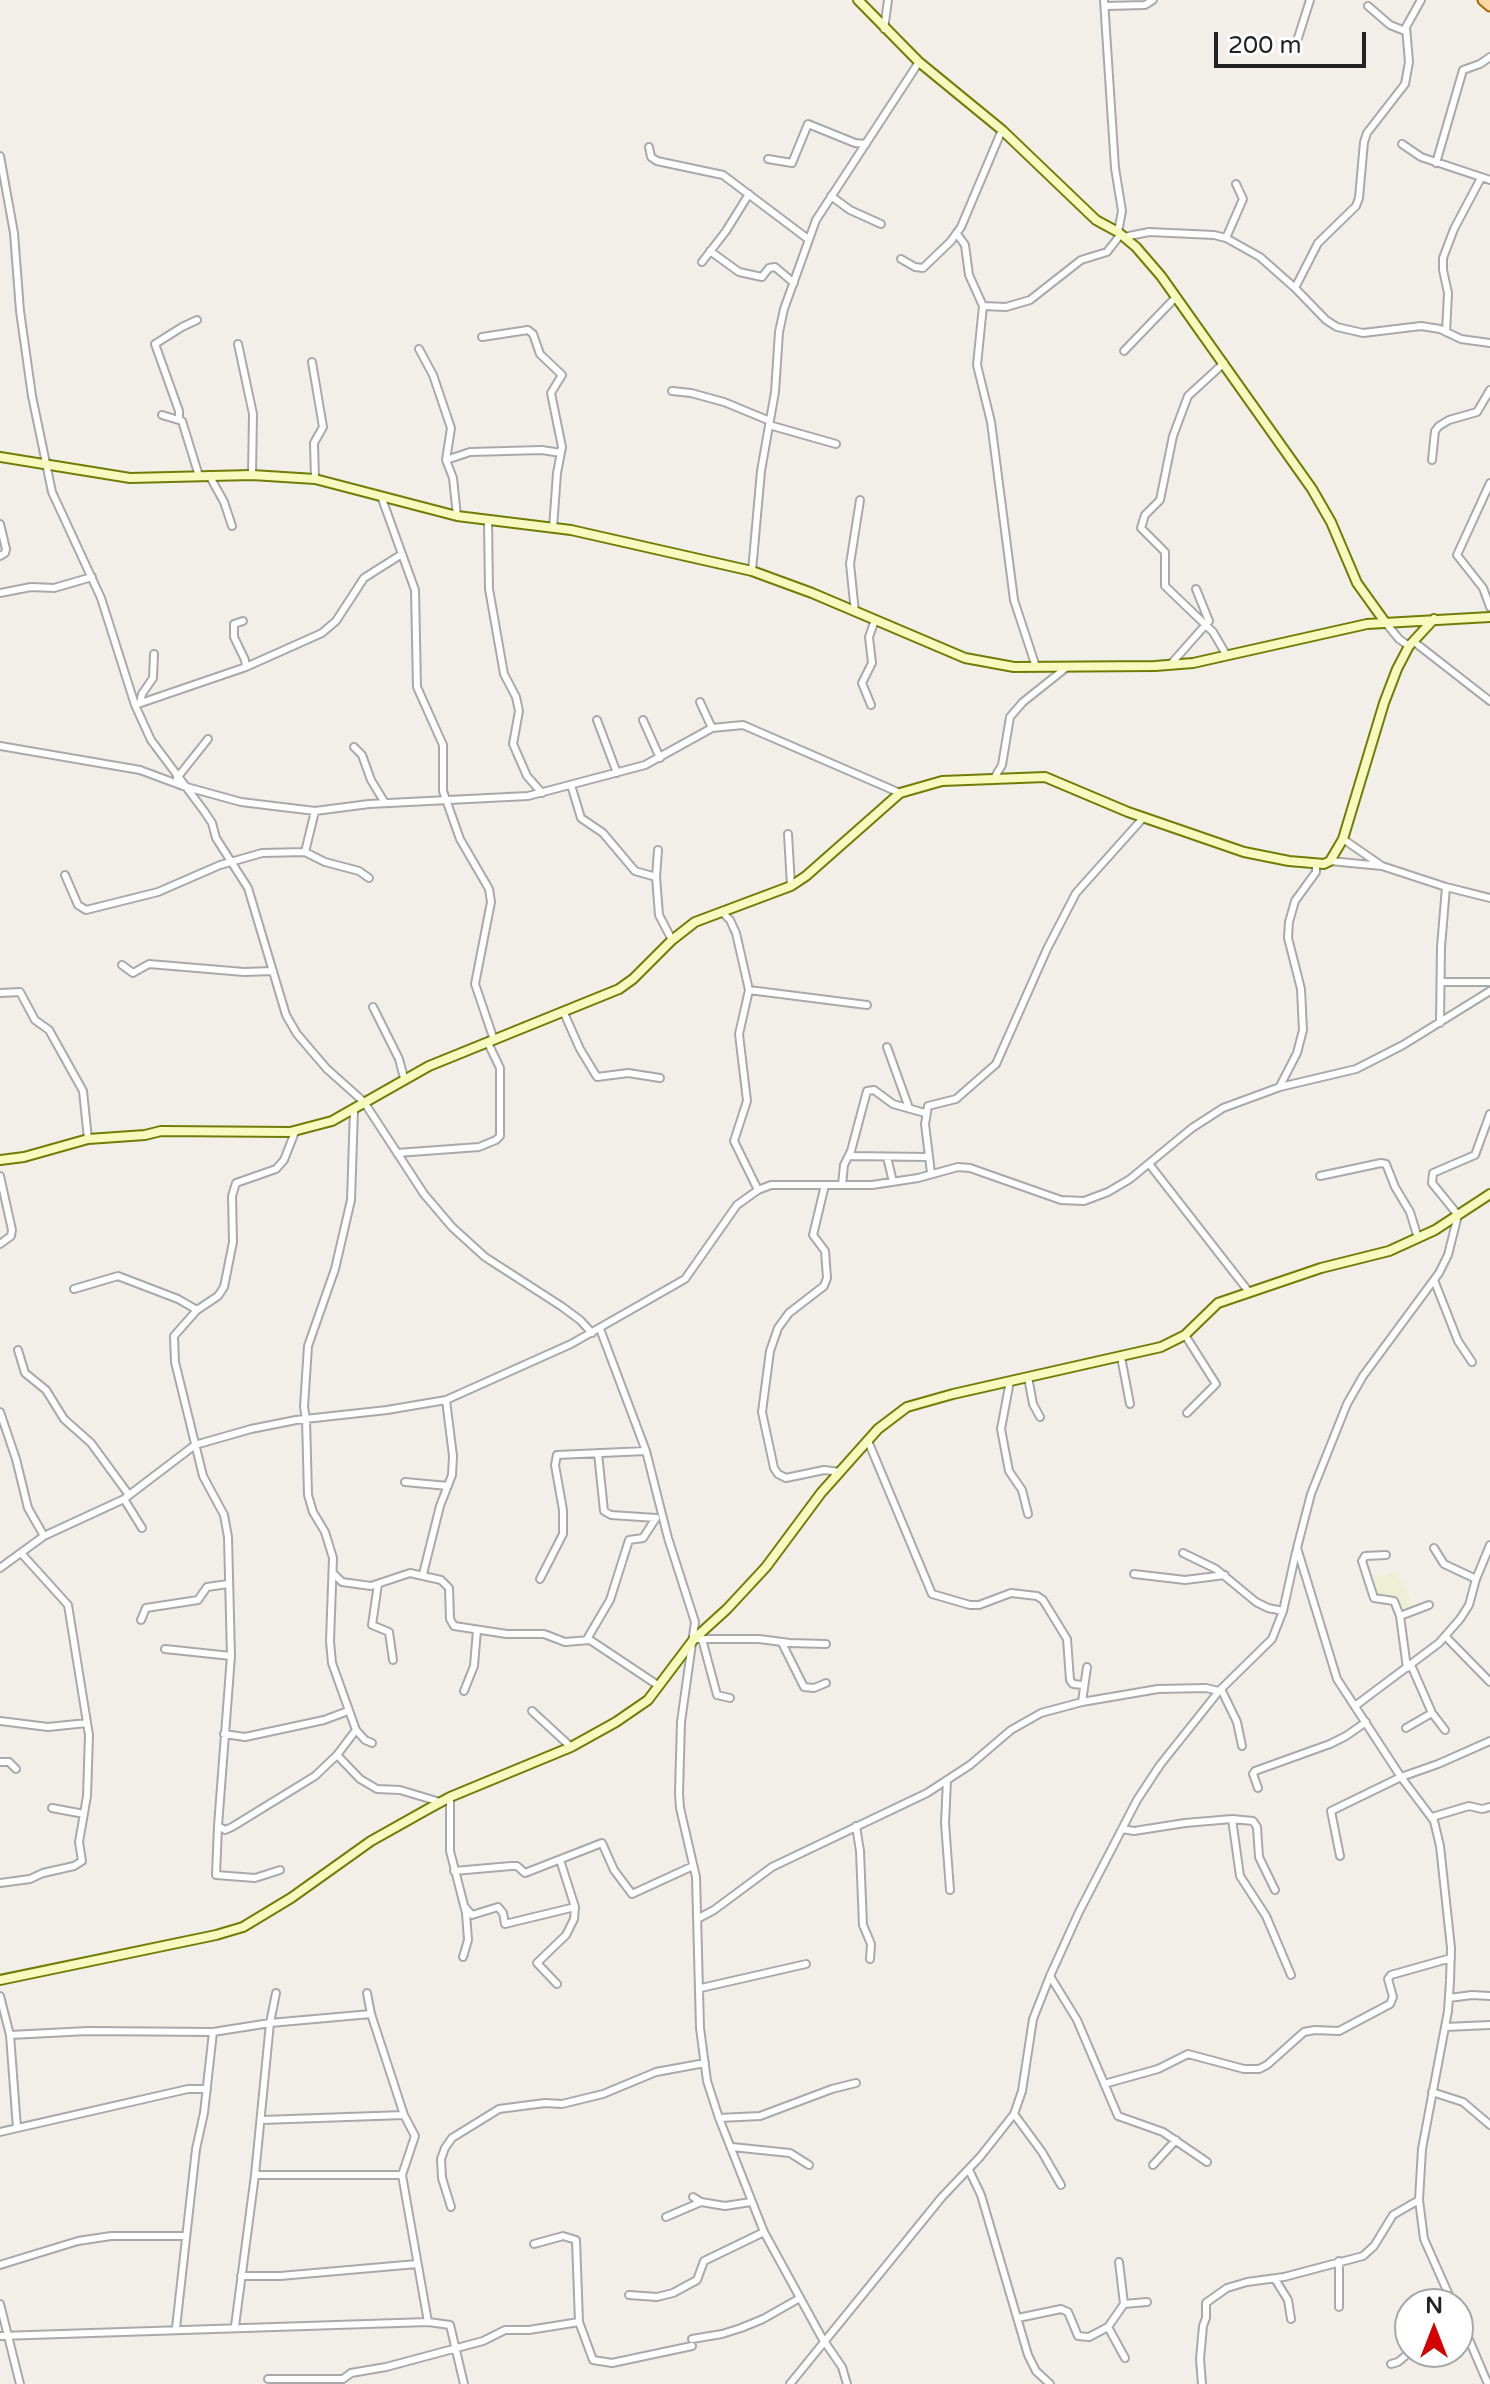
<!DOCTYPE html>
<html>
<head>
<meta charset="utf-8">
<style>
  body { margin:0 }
  #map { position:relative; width:1490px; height:2384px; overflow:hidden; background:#f2efe9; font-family:"Varela Round",sans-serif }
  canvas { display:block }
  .north { position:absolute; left:1394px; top:2288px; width:80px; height:80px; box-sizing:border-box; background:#fff; border:2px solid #a7a7a7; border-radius:50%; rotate:0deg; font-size:22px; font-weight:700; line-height:32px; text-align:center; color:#222 }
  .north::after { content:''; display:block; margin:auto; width:28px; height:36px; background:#d40000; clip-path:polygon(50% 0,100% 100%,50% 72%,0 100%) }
  .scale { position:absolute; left:1214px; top:32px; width:152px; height:36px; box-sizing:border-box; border:4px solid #222; border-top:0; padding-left:10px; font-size:24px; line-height:28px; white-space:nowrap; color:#222; -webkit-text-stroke:6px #fff; paint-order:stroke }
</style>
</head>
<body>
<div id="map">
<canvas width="1490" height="2384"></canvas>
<div class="north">N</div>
<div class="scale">200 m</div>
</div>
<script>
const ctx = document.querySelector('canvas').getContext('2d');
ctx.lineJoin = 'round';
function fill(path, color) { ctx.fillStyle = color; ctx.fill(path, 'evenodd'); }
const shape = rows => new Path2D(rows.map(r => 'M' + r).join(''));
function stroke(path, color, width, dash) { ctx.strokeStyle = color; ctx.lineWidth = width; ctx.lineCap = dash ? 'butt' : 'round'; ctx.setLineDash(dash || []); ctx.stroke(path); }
const farmland = shape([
  [1394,1571,1399,1581,1402,1580,1414,1609,1394,1616,1389,1600,1370,1602,1362,1581,1378,1575,1382,1577]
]);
const street = shape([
  [1104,0,1115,168,1122,211,1118,232],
  [1105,6,1145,5,1153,0],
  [1368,6,1390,25,1405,31],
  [884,29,888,0],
  [1297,41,1310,0],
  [1402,144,1421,157,1490,180],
  [649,147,651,157,657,161,723,175,808,239],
  [0,156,14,233,20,311,32,396,52,492,101,598,135,705,151,740,204,811,212,823,216,838,248,888,286,1015,297,1034,327,1069,364,1102,424,1194,452,1227,485,1257,561,1306,580,1320,592,1333],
  [768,159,792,163,808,124,855,143,866,144],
  [1436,163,1463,70,1480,64,1490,57],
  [831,196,850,210,881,224],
  [957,234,965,245,969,275,983,306,977,365,991,422,1014,600,1036,667],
  [1124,237,1149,232,1214,235,1226,238,1260,257,1295,288,1326,320,1337,327,1363,333,1421,326,1440,329,1461,339,1490,343],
  [1226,238,1243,199,1236,184],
  [710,251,739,272,762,277,769,268,775,267,794,283],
  [901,259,915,267,923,268,951,241,961,227,1002,130],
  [702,262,726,231,749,194],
  [1295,288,1318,243,1356,206,1359,198,1364,142,1367,133,1405,84,1409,62,1406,27,1421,0],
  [983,306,1006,307,1030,300,1081,260,1107,252,1121,234],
  [1446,332,1448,293,1443,270,1443,258,1454,229,1481,178],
  [482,337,528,330,533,334,540,354,562,375,551,393,562,447,557,473,553,528],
  [238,344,253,414,252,475],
  [419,349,433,375,451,428,446,460,453,478,457,516],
  [1124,351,1176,297],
  [312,362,323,427,314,443,315,479],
  [1224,363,1188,396,1173,436,1160,500,1145,515,1141,528,1165,552,1165,586,1213,632,1227,656],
  [672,391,691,393,724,402,770,421],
  [162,415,182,421,199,476],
  [179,418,179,411,155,344,182,327,197,320],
  [769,425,836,444],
  [446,460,470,452,542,450,561,453],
  [1432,460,1435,431,1439,426,1449,420,1477,412,1490,390],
  [209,475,224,502,232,526],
  [1490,483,1457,555,1483,588,1490,607],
  [381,496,415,590,417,687,443,745,443,791,460,839,489,889,491,902,475,984,494,1040],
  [488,521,489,589,504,674,516,697,519,711,513,744,527,776,542,793],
  [0,524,6,549,5,553,0,556],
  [752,571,761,471,775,392,779,332,784,309,816,220,919,62],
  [0,593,31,587,54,588,92,577],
  [855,612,850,564,860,500],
  [243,621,234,624,234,637,245,660,246,667],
  [1385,622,1399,639,1409,646],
  [1413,641,1490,701],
  [1170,665,1209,621,1196,589],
  [700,702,712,728],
  [140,703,142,694,153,678,154,654],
  [135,705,246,667,322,633,336,621,364,578,402,554],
  [871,705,862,683,872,663,869,637,875,620],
  [597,720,617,773],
  [643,720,660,758],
  [0,746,140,770,183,786,241,802,315,811,369,804,528,796,645,765,712,728,743,725,900,793],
  [354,747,362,755,371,780,385,803],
  [177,778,208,739],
  [993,780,1002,765,1010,717,1023,702,1067,667],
  [571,785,581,818,603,833,635,871,656,877],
  [788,834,791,886],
  [1343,839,1382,866],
  [658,850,656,877,659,915,672,940],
  [305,852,315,811],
  [1330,861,1382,866,1446,887,1490,898],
  [65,875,78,905,86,910,158,892,220,865,262,853,305,852,325,862,359,871,369,878],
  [722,912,730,920,736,933,749,990,739,1034,747,1101,734,1141,758,1190],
  [122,965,133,973,149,964,244,972,273,971],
  [1442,982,1490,982],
  [749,990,867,1005],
  [0,993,20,992,35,1020,49,1030,83,1091,88,1139],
  [373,1007,399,1059,404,1078],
  [564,1013,580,1049,597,1077,628,1073,660,1078],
  [1440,1023,1441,947,1446,887],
  [887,1047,909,1108],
  [1280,1086,1297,1053,1303,1030,1301,989,1288,938,1289,922,1295,901,1316,872,1316,865],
  [354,1110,351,1200,335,1269,308,1346,304,1407,306,1419,308,1495,313,1512,325,1532,333,1558,330,1641,332,1663,356,1730,365,1740,372,1743],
  [295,1132,284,1160,276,1169,236,1183,232,1196,233,1242,224,1287,218,1296,197,1310,174,1336,175,1362,203,1476,224,1515,228,1537,231,1656,218,1826,225,1830,232,1827,315,1776,337,1755,356,1730],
  [397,1153,479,1147,496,1140,500,1136,500,1068,488,1043],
  [849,1156,929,1157],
  [887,1157,893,1182],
  [1150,1165,1249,1292],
  [931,1173,925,1124,928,1106,956,1099,996,1064,1047,949,1076,893,1144,817],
  [0,1176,12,1230,11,1236,0,1244],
  [1320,1176,1381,1163,1386,1164,1395,1187,1410,1212,1418,1238],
  [825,1185,813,1235,825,1251,827,1278,824,1286,789,1313,778,1328,770,1351,762,1412,774,1468,778,1474,786,1478,824,1470,840,1472],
  [842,1185,844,1165,851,1151,867,1091,874,1090,893,1104,925,1113],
  [1434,1280,1458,1341,1472,1362],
  [74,1289,118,1276,178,1299,197,1310],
  [600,1329,646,1451,668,1538,695,1622,681,1722,679,1793,680,1808,696,1877,700,2028,707,2081,719,2118,764,2232,822,2338,842,2367,847,2384],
  [1185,1335,1216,1384,1187,1413],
  [18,1350,25,1373,46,1390,64,1419,91,1443,129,1495],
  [1121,1357,1130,1404],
  [1028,1377,1033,1404,1040,1417],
  [1010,1381,1001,1429,1009,1471,1022,1490,1028,1514],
  [0,1412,16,1459,28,1508,44,1536],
  [868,1441,932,1594,970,1605,979,1605,1011,1593,1037,1596,1043,1600,1067,1639,1070,1680,1073,1684,1083,1685],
  [598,1453,604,1511,611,1515,656,1518],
  [405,1482,448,1486],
  [124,1499,142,1528],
  [1434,1548,1444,1564,1476,1579],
  [1183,1553,1216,1569,1256,1602,1268,1608,1283,1611],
  [1386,1555,1365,1556,1362,1561,1374,1598,1394,1601,1400,1616,1429,1605],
  [0,1568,44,1536,124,1499,195,1445,251,1429,296,1420,387,1410,446,1400,571,1344,685,1279,737,1205,758,1190,771,1185,872,1185,918,1178,958,1167,970,1168,1061,1200,1084,1201,1108,1192,1130,1179,1192,1128,1223,1108,1280,1087,1356,1069,1403,1045,1490,991],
  [333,1573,342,1582,371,1586,410,1573,441,1580,449,1588,450,1619,454,1626,507,1634,544,1634,565,1642,590,1640,659,1686],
  [423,1574,440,1506,452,1475,453,1456,446,1400],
  [1134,1574,1185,1580,1225,1575],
  [540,1579,563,1534,563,1510,555,1465,557,1455,646,1451],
  [378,1584,372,1625,389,1632,393,1660],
  [1400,1616,1407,1668],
  [141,1620,146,1608,198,1600,207,1587,228,1584],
  [1445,1636,1490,1682],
  [587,1639,610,1600,629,1540,643,1538,656,1518],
  [694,1639,759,1639,790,1643,826,1644],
  [702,1639,717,1695,730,1698],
  [782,1643,804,1687,814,1688,826,1683],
  [165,1649,231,1656],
  [1411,1665,1432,1713,1445,1730],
  [1221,1689,1237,1722,1242,1746],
  [464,1691,474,1666,477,1630],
  [1082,1702,1087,1667],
  [1355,1706,1439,1643,1460,1619,1469,1605,1476,1579,1490,1545],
  [532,1711,571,1747],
  [0,1721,48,1727,87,1723],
  [1406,1728,1432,1713],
  [224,1734,245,1737,324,1720,348,1711],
  [337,1755,360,1779,377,1789,400,1790,440,1802],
  [0,1762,9,1762,16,1769],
  [947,1780,945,1823,950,1890],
  [1258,1788,1253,1774,1255,1771,1330,1744,1346,1736,1366,1722],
  [450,1797,450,1851,466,1913,468,1940,463,1957],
  [52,1808,84,1814],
  [1432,1817,1469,1806,1482,1809,1490,1807],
  [1232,1819,1240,1876,1266,1916,1291,1975],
  [218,1826,216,1875,255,1878,280,1870],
  [856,1826,860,1851,863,1925,871,1944,870,1959],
  [1122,1829,1134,1831,1185,1823,1232,1819,1253,1821,1257,1827,1259,1857,1275,1890],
  [1340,1856,1331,1811,1401,1777,1438,1764,1490,1741],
  [560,1860,575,1907],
  [454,1871,511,1866,517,1866,525,1873,602,1843,614,1870,632,1894,693,1866],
  [0,1883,30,1879,43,1873,74,1866,82,1861,79,1842,87,1796,89,1735,68,1605,21,1553],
  [464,1906,472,1915,498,1907,503,1913,505,1924,575,1907,574,1919,566,1935,537,1963,557,1984],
  [699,1918,714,1910,772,1867,927,1793,970,1765,1011,1730,1041,1713,1082,1702,1158,1689,1206,1688,1219,1691],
  [1050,1976,1077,2020,1118,2116,1163,2132,1207,2162],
  [701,1988,806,1964],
  [367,1993,371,2014,404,2115,415,2136,402,2175,428,2322],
  [0,1996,10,2035,17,2128],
  [1449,1998,1472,1995,1490,1996],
  [1445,2027,1490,2025],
  [10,2035,88,2031,213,2032,270,2023,371,2014],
  [1104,2084,1158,2069,1188,2054,1244,2069,1259,2069,1267,2065,1304,2032,1315,2030,1339,2031,1390,2004,1393,1997,1388,1979,1391,1975,1451,1958],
  [1432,2092,1463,2102,1490,2125],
  [1014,2114,1042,2152,1061,2185],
  [719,2118,760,2116,832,2089,856,2083],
  [262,2120,404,2115],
  [0,2132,188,2089,207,2089],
  [732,2147,790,2153,809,2165],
  [1153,2165,1176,2140],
  [969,2170,981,2195,1028,2355,1036,2371,1050,2384],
  [255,2175,402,2175],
  [693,2197,701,2202,725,2206,751,2202],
  [451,2207,442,2178,441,2159,445,2148,452,2138,499,2109,545,2103,562,2104,603,2094,656,2072,705,2063],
  [666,2217,701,2202],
  [534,2244,563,2236,576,2240,579,2322,593,2360,612,2363,692,2346],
  [1339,2261,1339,2307],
  [1119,2262,1124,2304],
  [0,2265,78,2241,111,2236,185,2236],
  [241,2276,280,2276,417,2264],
  [1275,2279,1288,2300,1291,2319],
  [629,2295,657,2297,673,2293,697,2280,704,2261,764,2232],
  [0,2304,20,2384],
  [1453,2304,1424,2239,1419,2200,1422,2149,1448,2011,1450,1981,1451,1948,1440,1846,1434,1821,1401,1777,1337,1679,1297,1548,1311,1494,1347,1404,1363,1376,1439,1273,1448,1255,1458,1215,1432,1183,1433,1173,1475,1155,1490,1114],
  [1458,2314,1488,2384],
  [1018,2318,1061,2309,1068,2312,1078,2336,1089,2337,1108,2327,1124,2304,1147,2302],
  [235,2326,255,2175,270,2023,276,1993],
  [1108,2327,1125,2358],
  [176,2328,196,2149,204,2113,213,2032],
  [0,2336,428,2322,450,2325,464,2384],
  [692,2339,722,2334,741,2328,763,2319,800,2298],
  [1391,2364,1398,2362,1410,2352],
  [268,2379,343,2379,351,2373,386,2367,483,2341,505,2330,529,2330,579,2322],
  [790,2384,942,2197,980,2157,1014,2114,1022,2091,1033,2019,1050,1976,1079,1912,1137,1800,1160,1765,1219,1691,1272,1639,1283,1611,1296,1552],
  [1202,2384,1200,2359,1203,2326,1206,2318,1206,2303,1210,2300,1227,2288,1247,2282,1284,2277,1363,2256,1374,2246,1393,2215,1419,2200]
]);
const secondary = shape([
  [858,0,919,62,1002,130,1096,220,1118,232,1136,247,1161,276,1312,489,1331,522,1357,583,1385,622],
  [0,457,130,478,252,475,315,479,457,516,571,530,752,571,812,593,965,658,1014,667,1155,666,1193,663,1367,624,1490,617],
  [0,1160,24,1157,88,1139,145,1135,161,1131,290,1132,332,1121,429,1066,619,989,633,979,672,940,695,922,791,886,806,876,900,793,942,781,1045,777,1128,812,1244,852,1289,861,1324,864,1330,861,1343,839,1384,703,1397,669,1409,646,1434,619],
  [0,1980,216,1935,243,1927,291,1898,371,1841,428,1809,450,1797,571,1747,616,1722,648,1700,694,1639,727,1609,766,1567,821,1493,878,1429,907,1407,953,1394,1161,1347,1185,1335,1218,1303,1321,1268,1389,1251,1435,1230,1490,1194]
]);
const primary = shape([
  [1483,0,1490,6]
]);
fill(farmland, '#eef0d5');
stroke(street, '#a9a9a9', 10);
stroke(secondary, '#707d05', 12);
stroke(primary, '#a06b00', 13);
stroke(street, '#fff', 6);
stroke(secondary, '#f7fabf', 8);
stroke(primary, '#fcd6a4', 9);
</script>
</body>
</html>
